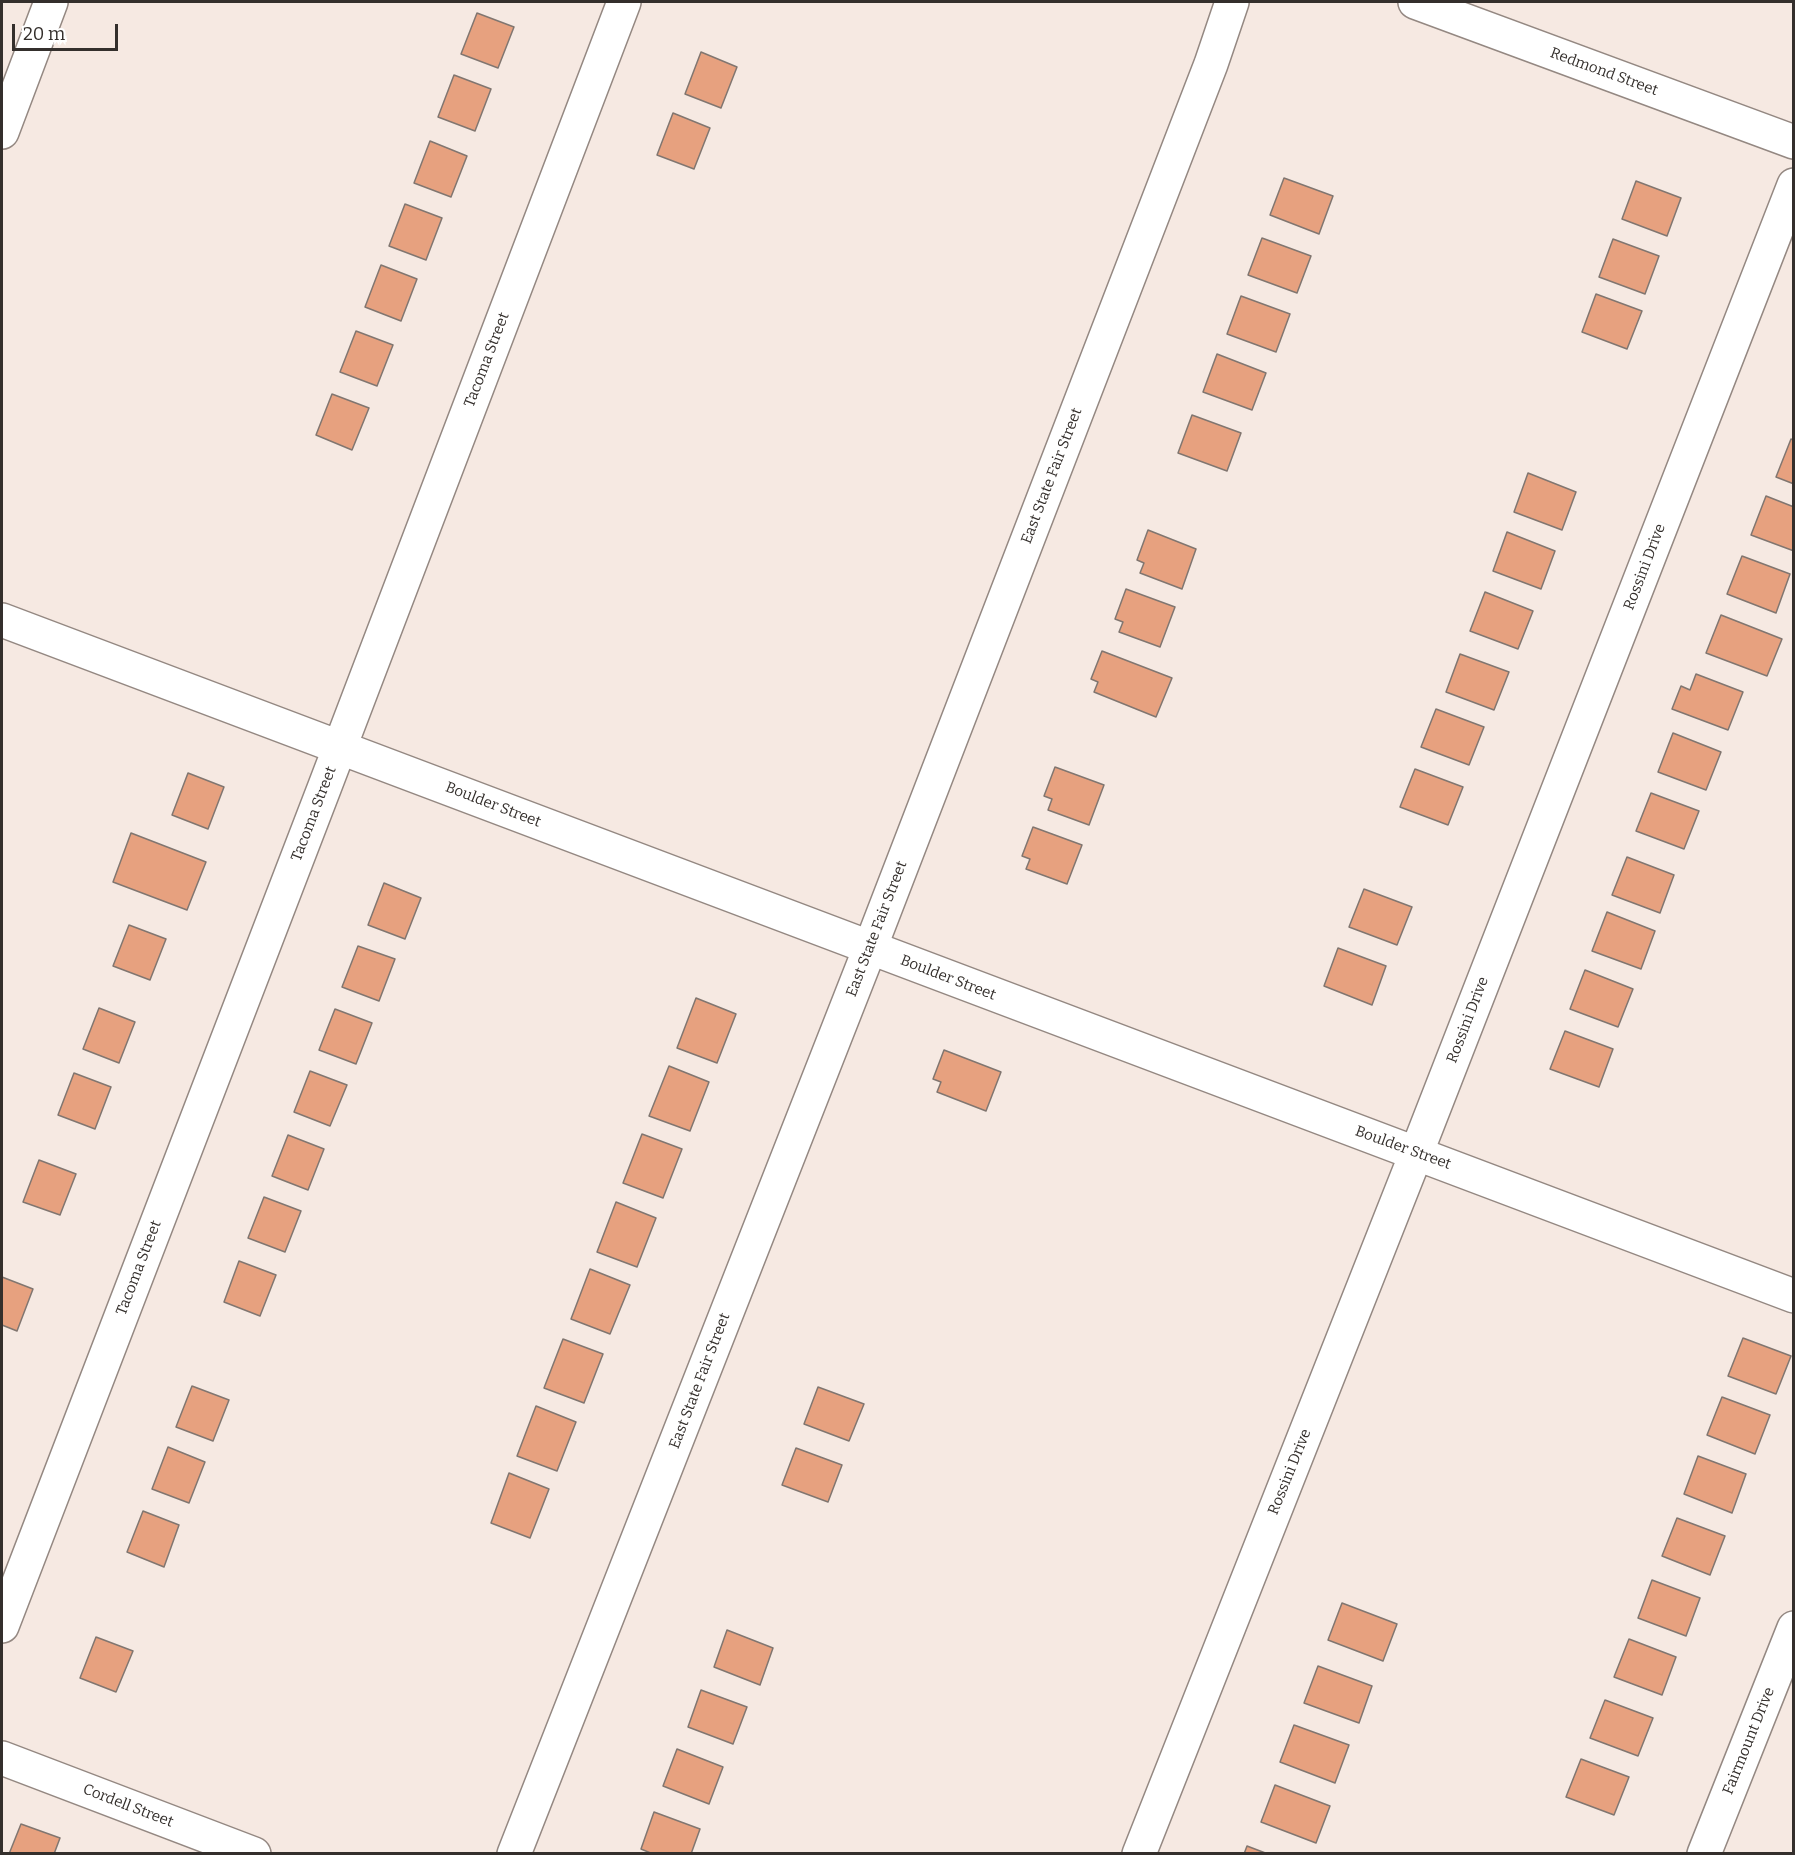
<!DOCTYPE html>
<html>
<head>
<meta charset="utf-8">
<style>
  body { margin:0 }
  #map { position:relative; width:1795px; height:1855px; overflow:hidden; background:#f6e9e2; font-family:Bitter,serif }
  canvas { display:block }
  .frame { position:absolute; inset:0; border:3px solid #342f2c; pointer-events:none }
  .scale { position:absolute; left:12px; top:24px; width:106px; height:27px; box-sizing:border-box; border:3px solid #342f2c; border-top:0; padding-left:8px; font-size:18px; line-height:21px; white-space:nowrap; color:#342f2c; -webkit-text-stroke:4px #fff; paint-order:stroke }
</style>
</head>
<body>
<div id="map">
<canvas width="1795" height="1855"></canvas>
<div class="frame"></div>
<div class="scale">20 m</div>
</div>
<script>
const ctx = document.querySelector('canvas').getContext('2d');
ctx.lineJoin = 'round';
function fill(path, color) { ctx.fillStyle = color; ctx.fill(path, 'evenodd'); }
const shape = rows => new Path2D(rows.map(r => 'M' + r).join(''));
function stroke(path, color, width, dash) { ctx.strokeStyle = color; ctx.lineWidth = width; ctx.lineCap = dash ? 'butt' : 'round'; ctx.setLineDash(dash || []); ctx.stroke(path); }
function write(font, color, halo, rows, align = 'center') {
  ctx.font = font + ' Bitter,serif'; ctx.lineWidth = 5; ctx.setLineDash([]); ctx.textBaseline = 'middle'; ctx.strokeStyle = halo; ctx.fillStyle = color; for (const [text, x, y, turn = 0] of rows) {
    ctx.save(); ctx.translate(x, y); ctx.rotate((+turn || 0) * Math.PI / 180); ctx.textAlign = isNaN(turn) ? turn : align; if (halo) ctx.strokeText(text, 0, 0); ctx.fillText(text, 0, 0); ctx.restore();
  }
}
const building = shape([
  [477,13,514,27,498,68,461,54,477,13],
  [701,52,737,67,721,108,685,94,701,52],
  [454,75,491,89,475,131,438,117,454,75],
  [673,113,710,128,694,169,657,155,673,113],
  [430,141,467,156,451,197,414,183,430,141],
  [1284,178,1333,196,1319,234,1270,215,1284,178],
  [1636,181,1681,198,1667,236,1622,219,1636,181],
  [405,204,442,218,426,260,389,246,405,204],
  [1262,238,1311,256,1297,293,1248,275,1262,238],
  [1613,239,1659,256,1645,294,1599,277,1613,239],
  [381,265,417,279,401,321,365,307,381,265],
  [1596,294,1642,311,1627,349,1582,332,1596,294],
  [1241,296,1290,314,1276,352,1227,334,1241,296],
  [356,331,393,345,377,386,340,372,356,331],
  [1217,354,1266,373,1252,410,1203,392,1217,354],
  [332,394,369,408,352,450,316,435,332,394],
  [1192,415,1241,433,1227,471,1178,453,1192,415],
  [1791,439,1794,440,1794,484,1776,477,1791,439],
  [1528,473,1576,492,1562,530,1514,512,1528,473],
  [1766,496,1794,507,1794,551,1751,535,1766,496],
  [1148,530,1196,549,1182,589,1140,573,1144,563,1137,560,1148,530],
  [1507,532,1555,551,1541,589,1493,571,1507,532],
  [1742,556,1790,574,1776,613,1727,594,1742,556],
  [1126,589,1175,607,1160,647,1119,632,1123,622,1115,619,1126,589],
  [1485,592,1533,611,1518,649,1470,631,1485,592],
  [1721,615,1782,639,1767,676,1706,653,1721,615],
  [1102,651,1172,678,1156,717,1094,692,1098,682,1091,679,1102,651],
  [1460,654,1509,672,1494,710,1446,692,1460,654],
  [1696,674,1743,692,1728,730,1672,709,1681,686,1690,690,1696,674],
  [1436,709,1484,727,1469,765,1421,747,1436,709],
  [1673,733,1721,752,1706,790,1658,772,1673,733],
  [1055,767,1104,785,1089,825,1048,810,1052,799,1044,796,1055,767],
  [1415,769,1463,787,1448,825,1400,807,1415,769],
  [188,773,224,787,208,829,172,815,188,773],
  [1651,793,1699,811,1684,849,1636,831,1651,793],
  [1033,827,1082,845,1067,884,1026,869,1030,859,1022,856,1033,827],
  [131,833,206,862,187,910,113,882,131,833],
  [1627,857,1674,875,1660,913,1612,895,1627,857],
  [384,883,421,898,405,939,368,925,384,883],
  [1364,889,1412,907,1397,945,1349,927,1364,889],
  [1607,912,1655,931,1641,969,1592,951,1607,912],
  [129,925,166,939,150,980,113,966,129,925],
  [358,946,395,959,379,1001,342,987,358,946],
  [1338,948,1386,966,1372,1005,1324,986,1338,948],
  [1585,970,1633,989,1618,1027,1570,1009,1585,970],
  [696,998,736,1014,717,1063,677,1048,696,998],
  [99,1008,135,1022,119,1063,83,1049,99,1008],
  [335,1009,372,1023,356,1064,319,1050,335,1009],
  [1565,1031,1613,1049,1599,1087,1550,1069,1565,1031],
  [944,1050,1001,1072,986,1111,937,1092,941,1082,933,1079,944,1050],
  [669,1066,709,1082,690,1131,649,1116,669,1066],
  [310,1071,347,1085,330,1126,294,1112,310,1071],
  [74,1073,111,1087,95,1129,58,1115,74,1073],
  [642,1134,682,1149,663,1198,623,1183,642,1134],
  [288,1135,324,1149,308,1190,272,1176,288,1135],
  [39,1160,76,1174,60,1215,23,1202,39,1160],
  [264,1197,301,1211,285,1252,248,1238,264,1197],
  [616,1202,656,1218,637,1267,597,1252,616,1202],
  [239,1261,276,1275,260,1316,224,1302,239,1261],
  [590,1269,630,1285,610,1334,571,1319,590,1269],
  [2,1277,33,1289,17,1331,2,1325,2,1277],
  [1743,1338,1791,1356,1776,1394,1728,1376,1743,1338],
  [563,1339,603,1354,584,1403,544,1388,563,1339],
  [192,1386,229,1400,213,1441,176,1427,192,1386],
  [818,1387,864,1404,849,1441,804,1424,818,1387],
  [1722,1397,1770,1415,1755,1454,1707,1435,1722,1397],
  [536,1406,576,1422,557,1471,517,1456,536,1406],
  [168,1447,205,1462,189,1503,152,1489,168,1447],
  [796,1448,842,1465,828,1502,782,1485,796,1448],
  [1698,1456,1746,1474,1732,1513,1684,1494,1698,1456],
  [509,1473,549,1489,530,1538,491,1523,509,1473],
  [143,1511,179,1525,164,1567,127,1552,143,1511],
  [1677,1518,1725,1536,1710,1575,1662,1556,1677,1518],
  [1652,1580,1700,1598,1686,1636,1638,1618,1652,1580],
  [1342,1603,1397,1624,1383,1661,1328,1640,1342,1603],
  [727,1630,773,1648,760,1685,714,1667,727,1630],
  [96,1637,133,1651,116,1692,80,1678,96,1637],
  [1629,1639,1676,1657,1662,1695,1614,1677,1629,1639],
  [1318,1666,1372,1686,1359,1723,1304,1703,1318,1666],
  [701,1690,747,1707,733,1744,688,1727,701,1690],
  [1605,1700,1653,1718,1638,1756,1590,1738,1605,1700],
  [1294,1725,1349,1745,1335,1783,1280,1762,1294,1725],
  [677,1749,723,1767,709,1804,663,1786,677,1749],
  [1581,1759,1629,1777,1614,1815,1566,1797,1581,1759],
  [1275,1785,1330,1806,1316,1843,1261,1822,1275,1785],
  [654,1812,700,1829,691,1854,653,1854,641,1849,654,1812],
  [21,1824,60,1838,54,1854,9,1854,21,1824],
  [1247,1846,1268,1854,1244,1854,1247,1846]
]);
const minor = shape([
  [1415,2,1794,142],
  [2,132,51,2],
  [2,620,1794,1296],
  [2,1626,325,786,624,2],
  [2,1758,254,1854],
  [1139,1854,1416,1154,1794,185],
  [1704,1854,1794,1628]
]);
const tertiary = shape([
  [514,1854,870,948,1211,64,1232,2]
]);
const streetNames = [
  ["Redmond Street",1604,72,20],
  ["Tacoma Street",487,360,-69],
  ["East State Fair Street",1052,476,-69],
  ["Rossini Drive",1645,567,-69],
  ["Boulder Street",493,805,21],
  ["Tacoma Street",314,814,-69],
  ["East State Fair Street",877,929,-69],
  ["Boulder Street",948,978,21],
  ["Rossini Drive",1468,1020,-69],
  ["Boulder Street",1403,1148,20],
  ["Tacoma Street",139,1268,-69],
  ["East State Fair Street",700,1381,-69],
  ["Rossini Drive",1290,1472,-68],
  ["Fairmount Drive",1749,1741,-68],
  ["Cordell Street",128,1806,21]
];
fill(building, '#e7a17f');
stroke(building, '#817670', 1.5);
stroke(minor, '#948882', 36);
stroke(tertiary, '#948882', 36);
stroke(minor, '#fff', 33);
stroke(tertiary, '#fff', 33);
write('15px', '#342f2c', '#fff', streetNames);
</script>
</body>
</html>
